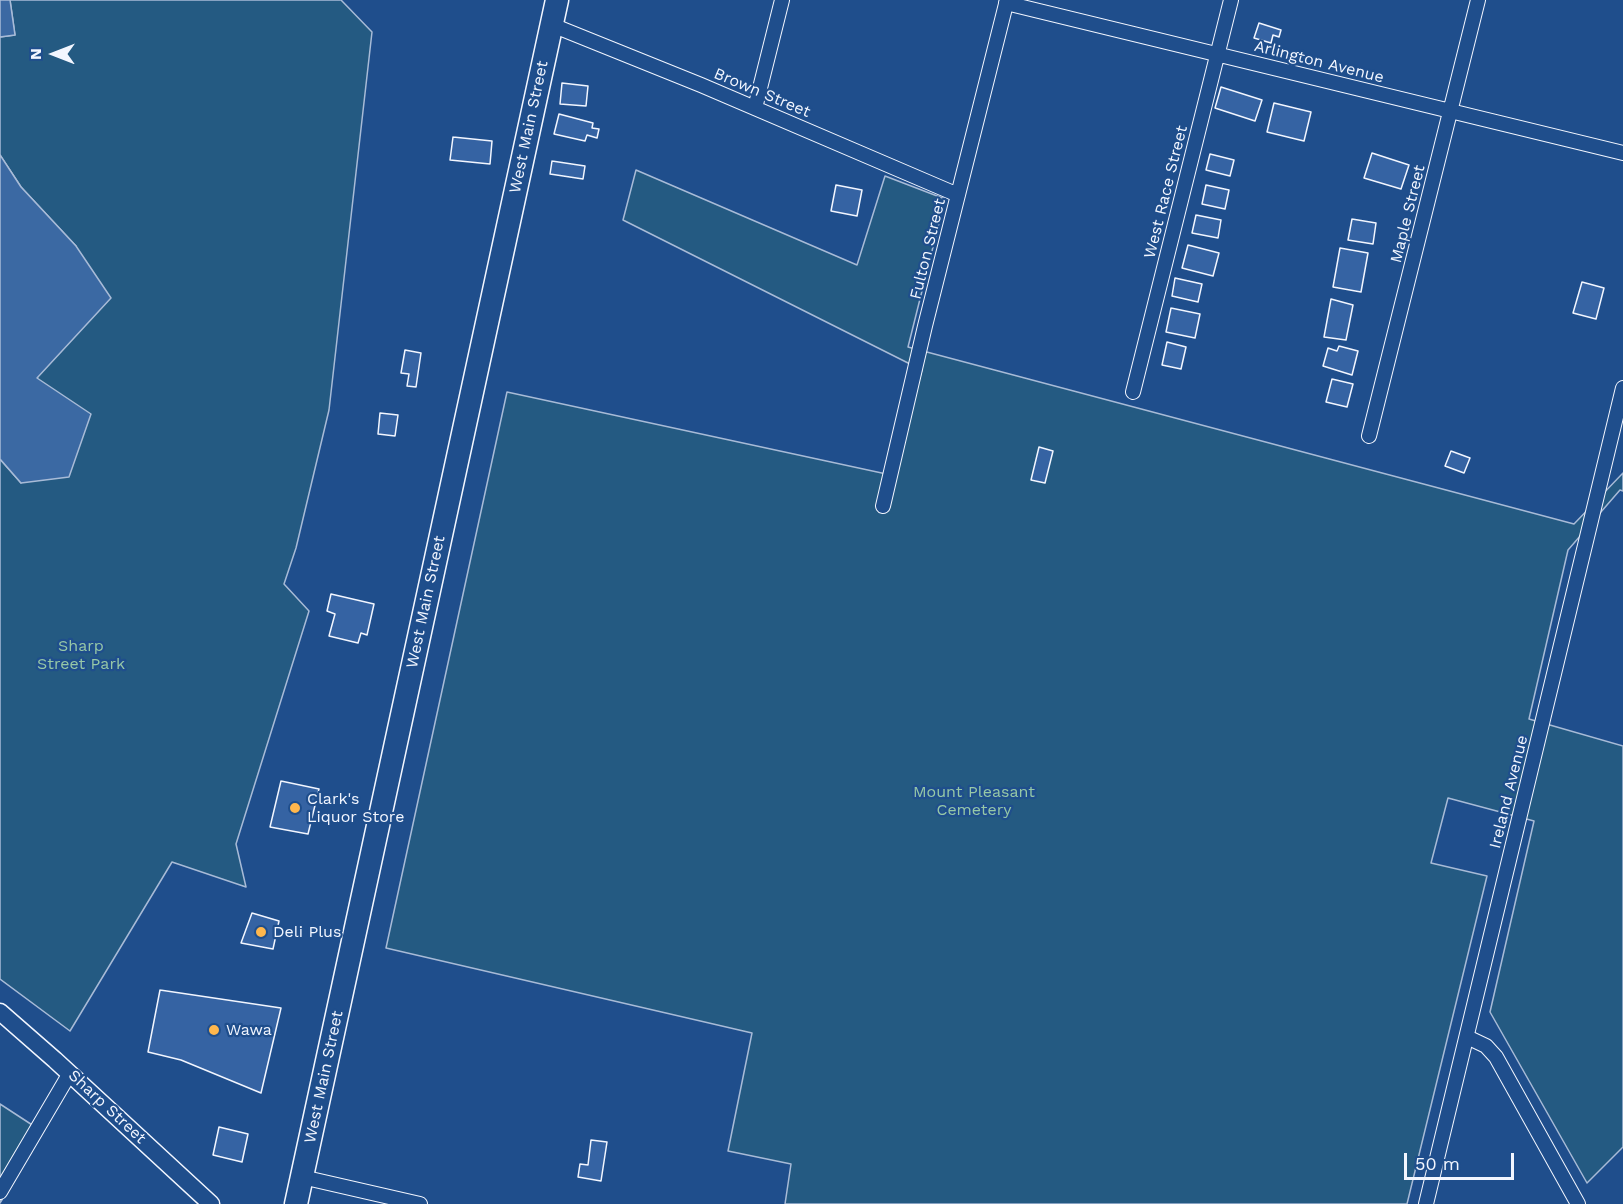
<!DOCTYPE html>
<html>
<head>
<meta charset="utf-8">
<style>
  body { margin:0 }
  #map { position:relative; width:1623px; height:1204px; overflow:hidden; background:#1f4e8c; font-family:"Work Sans",sans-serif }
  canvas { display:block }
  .north { position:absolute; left:24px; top:24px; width:60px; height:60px; -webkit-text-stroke:4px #1f4e8c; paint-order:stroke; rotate:270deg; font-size:16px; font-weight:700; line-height:24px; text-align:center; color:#f2f6ff }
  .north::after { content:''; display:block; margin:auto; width:21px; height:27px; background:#f2f6ff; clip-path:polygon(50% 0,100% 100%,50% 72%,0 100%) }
  .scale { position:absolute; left:1404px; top:1153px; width:110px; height:27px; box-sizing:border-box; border:3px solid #f2f6ff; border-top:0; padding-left:8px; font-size:18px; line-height:21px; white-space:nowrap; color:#f2f6ff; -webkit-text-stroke:4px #1f4e8c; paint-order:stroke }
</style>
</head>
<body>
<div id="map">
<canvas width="1623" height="1204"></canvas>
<div class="north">N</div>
<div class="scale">50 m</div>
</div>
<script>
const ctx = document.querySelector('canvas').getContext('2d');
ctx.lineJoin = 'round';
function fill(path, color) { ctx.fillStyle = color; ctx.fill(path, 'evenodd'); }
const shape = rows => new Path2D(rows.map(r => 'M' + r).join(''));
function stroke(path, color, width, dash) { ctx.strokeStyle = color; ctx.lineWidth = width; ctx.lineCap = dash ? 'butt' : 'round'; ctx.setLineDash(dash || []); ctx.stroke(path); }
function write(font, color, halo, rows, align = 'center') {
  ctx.font = font + ' "Work Sans",sans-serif'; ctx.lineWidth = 4.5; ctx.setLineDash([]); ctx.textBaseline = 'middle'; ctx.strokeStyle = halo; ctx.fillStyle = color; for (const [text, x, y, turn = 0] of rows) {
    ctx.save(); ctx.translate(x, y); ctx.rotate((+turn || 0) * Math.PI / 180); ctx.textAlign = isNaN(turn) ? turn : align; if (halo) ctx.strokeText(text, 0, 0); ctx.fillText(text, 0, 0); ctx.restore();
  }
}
const green = shape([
  [10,0,341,0,372,32,329,410,296,548,284,584,309,611,236,844,246,887,172,862,70,1031,0,979,0,459,21,483,37,379,76,246,21,187,0,155,0,37,15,35,10,0],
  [636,170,857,265,885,176,945,199,908,347,1574,524,1623,473,1623,491,1620,490,1568,550,1529,719,1623,746,1623,1147,1587,1183,1490,1012,1534,821,1448,798,1431,863,1487,876,1407,1204,785,1204,791,1164,728,1151,752,1033,386,948,507,392,891,475,922,370,623,220,636,170],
  [0,1104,43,1132,0,1203,0,1104]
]);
const water = shape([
  [0,0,10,0,15,35,0,37,0,0],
  [0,155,21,187,76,246,111,298,37,378,91,414,69,477,21,483,0,459,0,155]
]);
const building = shape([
  [1259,23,1281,30,1279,37,1273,35,1271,43,1254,38,1259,23],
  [562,83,588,86,586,106,560,104,562,83],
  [1221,87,1262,100,1255,121,1215,108,1221,87],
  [1274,103,1311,112,1304,141,1267,132,1274,103],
  [559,114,593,123,592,128,599,129,597,138,587,135,585,141,554,134,559,114],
  [453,137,492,141,490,164,450,160,453,137],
  [1372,153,1409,165,1401,189,1364,178,1372,153],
  [1210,154,1234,160,1230,176,1206,170,1210,154],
  [552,161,585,166,583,179,550,174,552,161],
  [836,185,862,190,857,216,831,211,836,185],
  [1206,185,1229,190,1225,209,1202,204,1206,185],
  [1196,215,1221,220,1218,238,1192,233,1196,215],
  [1352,219,1376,223,1373,244,1348,240,1352,219],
  [1188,245,1219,253,1213,276,1182,268,1188,245],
  [1340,248,1368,253,1361,292,1333,287,1340,248],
  [1175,278,1202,284,1198,302,1172,296,1175,278],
  [1582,282,1604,288,1596,319,1573,313,1582,282],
  [1331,299,1353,305,1346,340,1324,337,1331,299],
  [1171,308,1200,314,1195,338,1166,332,1171,308],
  [1167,342,1186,347,1181,369,1162,365,1167,342],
  [1339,346,1358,351,1352,375,1323,366,1328,348,1337,351,1339,346],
  [405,350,421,353,416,387,407,386,409,374,401,373,405,350],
  [1332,379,1353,384,1347,407,1326,402,1332,379],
  [380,413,398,415,395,436,378,434,380,413],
  [1039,447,1053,451,1045,483,1031,480,1039,447],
  [1451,451,1470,458,1464,473,1445,466,1451,451],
  [331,594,374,604,367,635,361,633,358,643,329,636,335,614,327,611,331,594],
  [281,781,319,789,308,834,270,827,281,781],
  [252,913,279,921,273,949,241,943,252,913],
  [160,990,281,1008,261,1093,181,1060,148,1052,160,990],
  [219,1127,248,1134,242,1162,213,1155,219,1127],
  [591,1140,607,1142,601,1181,578,1177,580,1164,588,1165,591,1140]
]);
const minor = shape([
  [1006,3,1623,153],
  [552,25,701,85,958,195],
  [755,108,782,0],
  [1133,392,1231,0],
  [1369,436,1478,0],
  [883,506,925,326,1007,0],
  [1467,1037,1486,1046,1496,1057,1578,1204],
  [302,1177,420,1204],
  [0,1192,70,1073],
  [1426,1204,1623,388]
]);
const tertiary = shape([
  [0,1012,55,1060,211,1204]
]);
const trunk = shape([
  [296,1204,557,0]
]);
const markers = [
  [295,808,6,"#ffb74d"],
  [261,932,6,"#ffb74d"],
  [214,1030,6,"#ffb74d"]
];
const streetNames = [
  ["Arlington Avenue",1319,62,14],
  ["Brown Street",762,93,23],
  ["West Main Street",529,127,-78],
  ["West Race Street",1166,192,-76],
  ["Maple Street",1408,214,-76],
  ["Fulton Street",928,249,-76],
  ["West Main Street",426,602,-78],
  ["Ireland Avenue",1509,792,-76],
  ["West Main Street",324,1077,-78],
  ["Sharp Street",107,1107,43]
];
const parkNames = [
  ["Sharp",81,646],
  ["Street Park",81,664],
  ["Mount Pleasant",974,792],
  ["Cemetery",974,810]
];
const poiNames = [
  ["Clark's",307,799],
  ["Liquor Store",307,817],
  ["Deli Plus",273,932],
  ["Wawa",226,1030]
];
fill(green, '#245a82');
stroke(green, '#a8bbd7', 1.5);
fill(water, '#3b69a3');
stroke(water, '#a8bbd7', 1.5);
fill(building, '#3563a3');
stroke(building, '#f2f6ff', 1.5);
stroke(minor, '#f2f6ff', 16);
stroke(tertiary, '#f2f6ff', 19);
stroke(trunk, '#f2f6ff', 25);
stroke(minor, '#1f4e8c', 14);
stroke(tertiary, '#1f4e8c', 16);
stroke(trunk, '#1f4e8c', 22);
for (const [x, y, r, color] of markers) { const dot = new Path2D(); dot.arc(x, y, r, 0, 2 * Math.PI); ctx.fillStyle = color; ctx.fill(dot); stroke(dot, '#1f4e8c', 2); }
write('16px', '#f2f6ff', '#1f4e8c', streetNames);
write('16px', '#97c8a6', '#1f4e8c', parkNames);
write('16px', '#f2f6ff', '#1f4e8c', poiNames, 'left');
</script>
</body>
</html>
